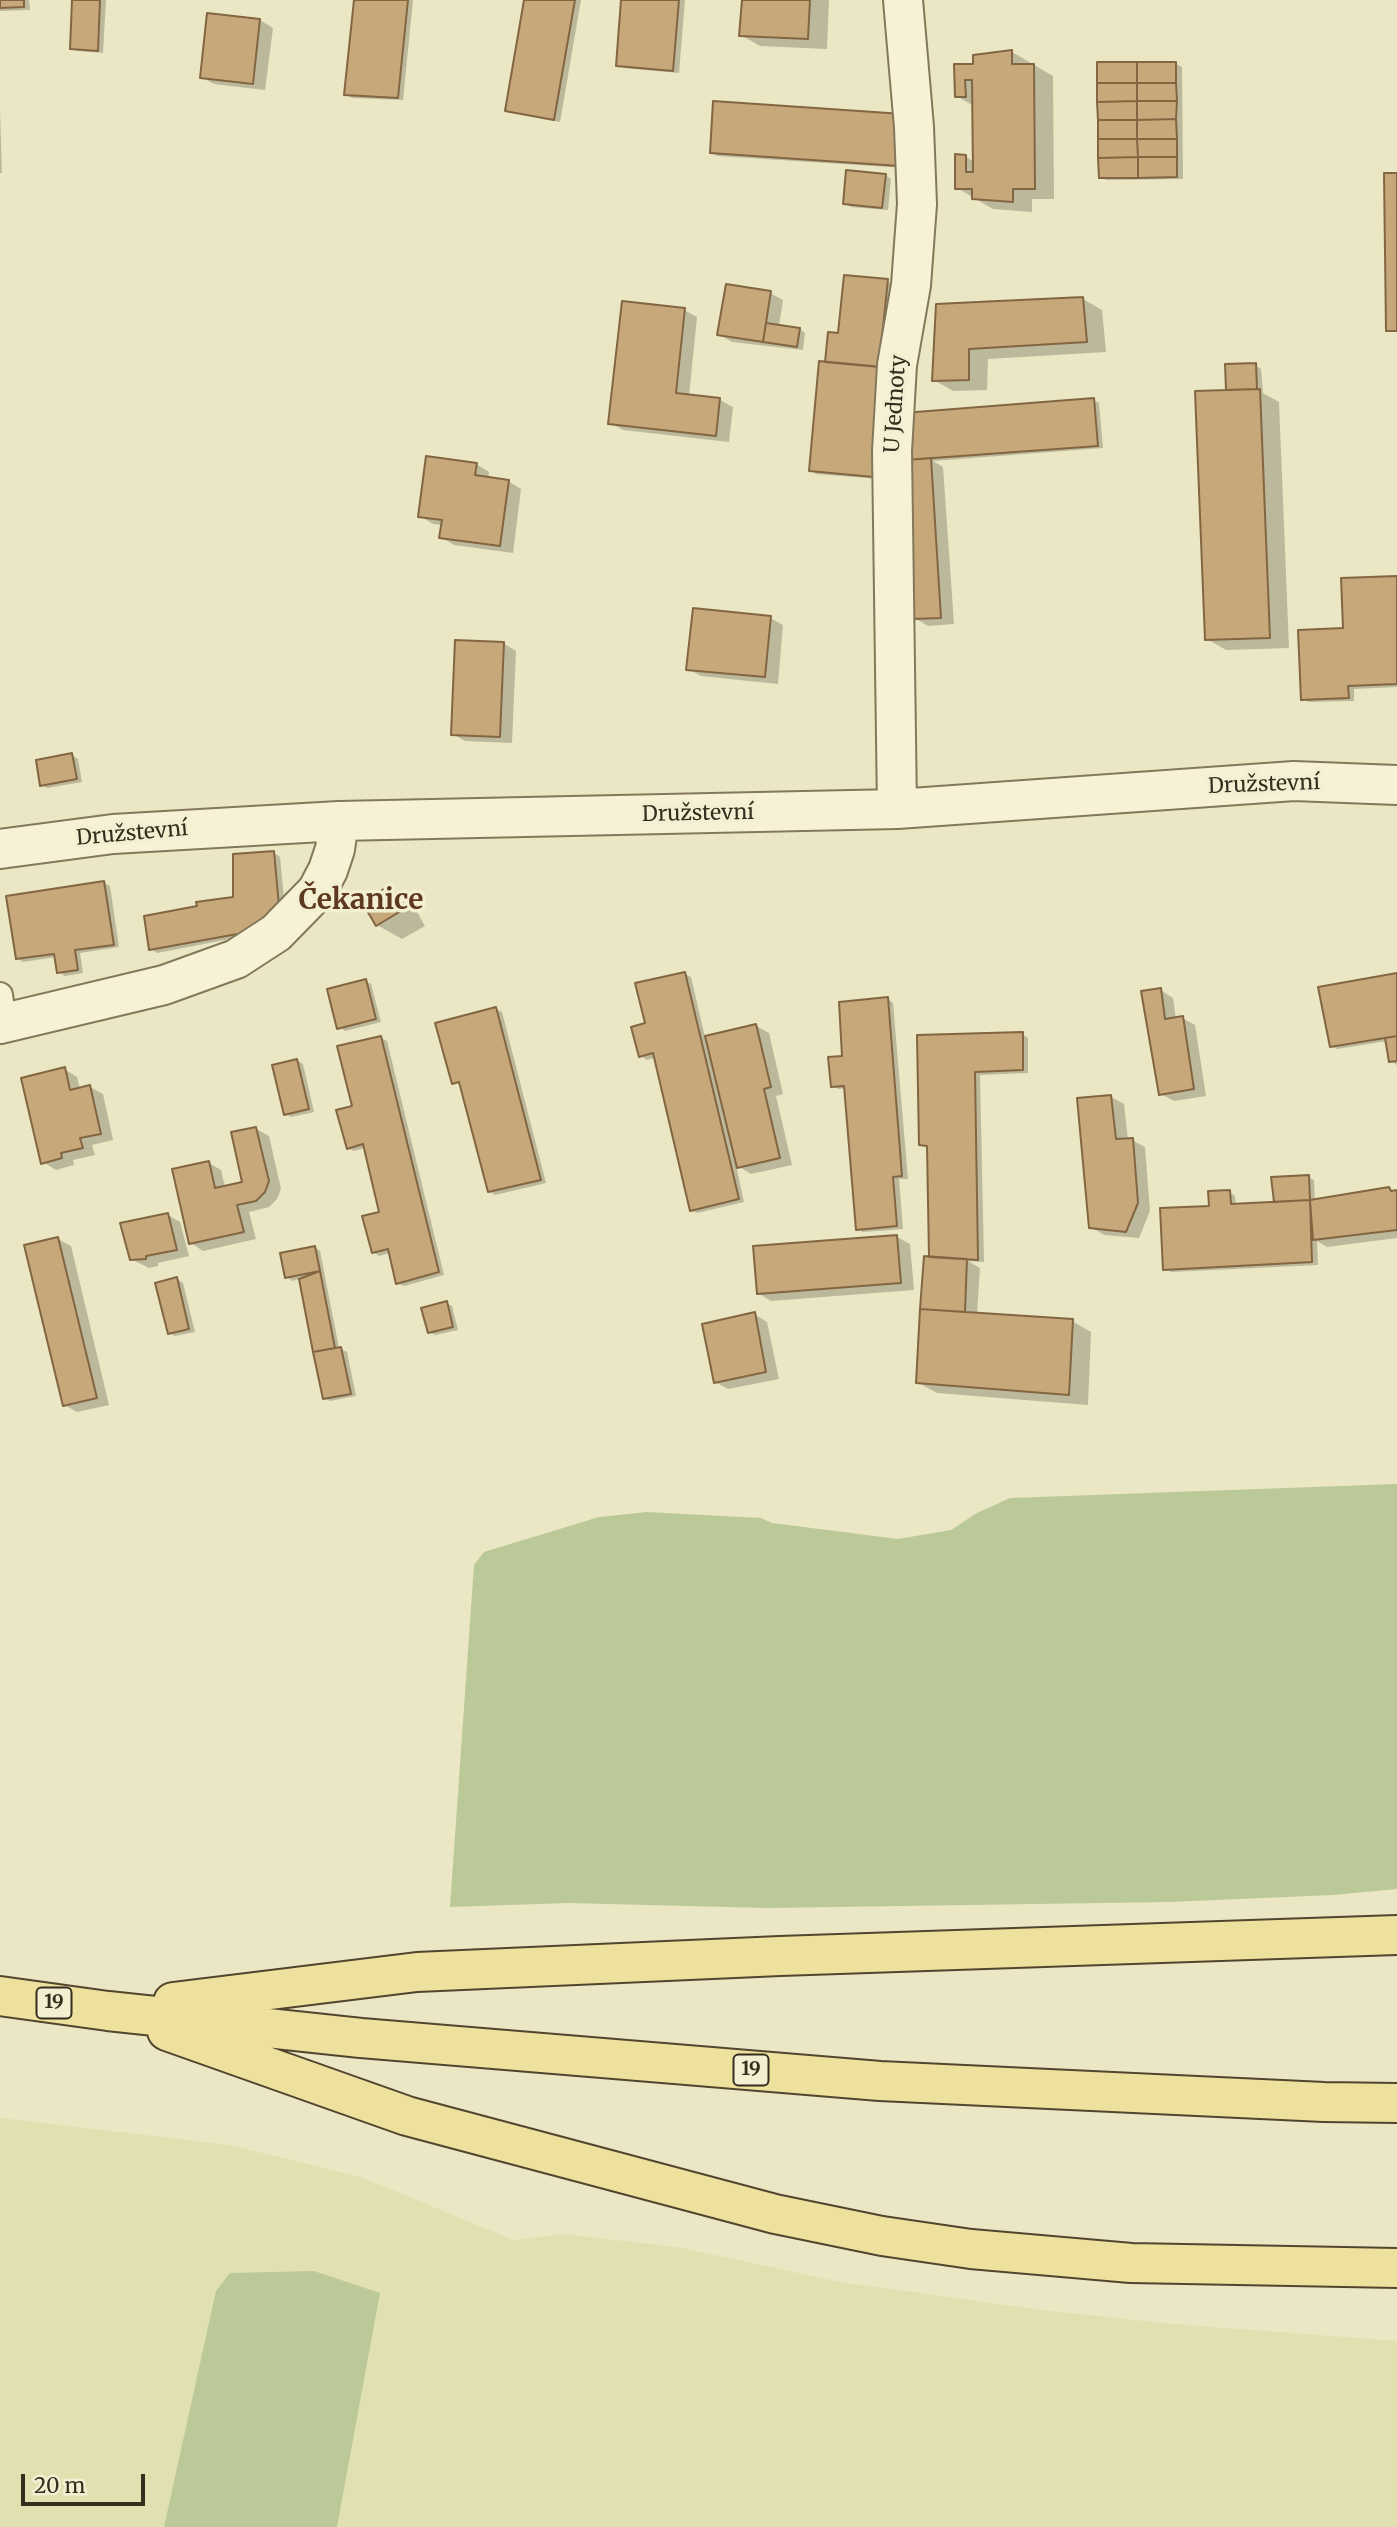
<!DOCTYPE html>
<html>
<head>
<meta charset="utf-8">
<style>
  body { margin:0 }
  #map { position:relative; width:1397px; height:2527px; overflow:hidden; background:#ebe6c3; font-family:Merriweather,serif }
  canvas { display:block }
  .scale { position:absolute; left:21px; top:2474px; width:124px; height:32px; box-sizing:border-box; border:4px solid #352d1e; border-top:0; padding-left:9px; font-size:21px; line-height:24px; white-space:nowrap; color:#352d1e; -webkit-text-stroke:5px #f3efd2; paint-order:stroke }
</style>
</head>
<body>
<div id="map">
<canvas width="1397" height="2527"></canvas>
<div class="scale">20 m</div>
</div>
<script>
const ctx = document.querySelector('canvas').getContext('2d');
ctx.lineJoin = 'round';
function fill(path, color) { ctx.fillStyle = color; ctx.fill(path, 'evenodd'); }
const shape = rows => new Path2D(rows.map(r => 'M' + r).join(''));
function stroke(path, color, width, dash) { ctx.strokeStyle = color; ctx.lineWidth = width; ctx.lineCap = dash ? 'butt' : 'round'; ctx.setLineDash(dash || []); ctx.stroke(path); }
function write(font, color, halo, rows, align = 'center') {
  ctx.font = font + ' Merriweather,serif'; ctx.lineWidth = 7; ctx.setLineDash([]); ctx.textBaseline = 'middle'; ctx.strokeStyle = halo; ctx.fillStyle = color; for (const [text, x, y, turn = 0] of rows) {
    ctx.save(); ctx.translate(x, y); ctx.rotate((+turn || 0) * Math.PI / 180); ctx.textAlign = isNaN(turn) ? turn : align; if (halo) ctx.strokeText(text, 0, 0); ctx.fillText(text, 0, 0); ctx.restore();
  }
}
const farmland = shape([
  [0,2118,229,2145,361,2177,513,2240,565,2234,682,2248,840,2282,1041,2310,1172,2324,1397,2341,1397,2527,337,2527,380,2293,168,2517,164,2527,0,2527]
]);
const green = shape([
  [1397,1484,1397,1889,1333,1895,1169,1902,767,1908,568,1903,450,1907,474,1565,484,1552,599,1517,647,1512,761,1518,772,1523,898,1539,951,1530,977,1513,1010,1498],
  [314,2271,380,2293,337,2527,164,2527,216,2291,230,2273]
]);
const shadow = shape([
  [0,0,29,0,30,10,0,11],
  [74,0,106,0,103,53,78,51,72,48],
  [356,0,413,0,403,100,352,98,346,94],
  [526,0,581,0,560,122,513,113,507,110],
  [623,0,685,0,679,73,624,68,618,65],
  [743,0,829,0,827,49,760,46,741,35],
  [260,20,273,28,265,90,214,84,201,77],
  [1012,52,1053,76,1054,199,1032,199,1032,212,993,209,957,188,965,156,974,162,974,106,956,96,956,66,975,66],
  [1176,64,1182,67,1183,179,1106,180,1100,177],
  [715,103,905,168,717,156,711,152],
  [0,110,2,173,0,173],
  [885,175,891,179,888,210,851,207,845,203],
  [887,281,900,288,879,479,816,474,811,470,826,363,840,335],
  [770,293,783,300,779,326,800,329,805,333,803,350,732,342,719,334],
  [1083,299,1102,310,1106,352,988,359,987,390,953,391,934,380,938,305],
  [684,310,697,317,689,396,720,400,733,407,729,442,623,430,610,423],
  [1255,365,1261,369,1263,393,1279,402,1289,648,1226,650,1207,639,1232,391,1228,389],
  [1093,400,1099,403,1103,448,933,461,943,467,954,624,928,626,915,618,907,460],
  [476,464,489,472,488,479,508,481,521,489,513,553,454,545,441,537,443,525,433,524,420,516],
  [1397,578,1397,687,1354,689,1354,701,1308,702,1302,698,1345,630],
  [770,618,783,625,778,684,701,676,688,669],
  [503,643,516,651,512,743,465,741,452,734],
  [72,755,78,759,82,782,47,788,41,784],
  [274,853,280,857,285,909,261,933,157,953,151,949,235,898],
  [104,883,110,886,119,947,80,953,83,973,65,976,59,972,57,957,23,962,17,958],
  [387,889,412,903,425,926,402,939,377,925],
  [685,974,691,977,705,1037,756,1026,769,1033,783,1094,776,1096,792,1165,751,1174,736,1165,744,1202,697,1213,691,1210,656,1057,647,1060,641,1056,647,1025],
  [1397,975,1397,1065,1390,1061,1387,1041,1337,1049,1332,1046],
  [365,981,371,984,381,1022,345,1031,339,1027],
  [1160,990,1173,998,1176,1019,1182,1018,1195,1025,1206,1096,1174,1101,1161,1094],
  [888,999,893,1003,908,1179,899,1179,903,1229,863,1232,857,1229,846,1088,838,1089,832,1085,844,1058],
  [496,1009,502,1012,546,1183,495,1195,489,1191,461,1085,454,1082],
  [1022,1034,1028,1038,1028,1073,980,1075,984,1262,968,1261,980,1268,977,1314,1072,1321,1091,1332,1088,1405,937,1393,917,1382,930,1258,929,1148,921,1144,919,1037],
  [381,1038,387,1041,444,1275,404,1286,398,1283,390,1253,379,1256,373,1252,381,1213,365,1148,354,1151,348,1148,354,1108],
  [297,1060,303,1064,314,1112,291,1117,285,1113],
  [64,1069,77,1077,80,1089,90,1087,103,1094,113,1140,92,1145,95,1155,73,1160,74,1165,56,1170,43,1162],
  [1111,1097,1124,1104,1128,1140,1132,1140,1145,1147,1150,1211,1139,1238,1104,1235,1091,1227],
  [256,1129,269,1136,281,1189,277,1199,269,1207,249,1212,256,1239,203,1251,191,1243,209,1163,221,1170,225,1187,244,1183],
  [1308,1177,1314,1180,1315,1201,1388,1188,1397,1192,1397,1238,1327,1247,1317,1241,1318,1265,1171,1272,1165,1269,1211,1207,1229,1192,1235,1196,1236,1206,1276,1204],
  [168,1215,180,1222,189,1256,158,1263,158,1266,149,1268,131,1259],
  [897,1237,910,1244,914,1290,771,1301,758,1293],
  [58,1239,71,1246,109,1405,77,1412,65,1405],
  [315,1247,320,1251,339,1348,347,1352,356,1396,330,1401,324,1398,300,1279,292,1281,287,1277],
  [177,1279,183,1283,195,1332,175,1336,169,1333],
  [446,1303,452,1306,458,1330,435,1335,429,1332],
  [754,1314,767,1322,779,1379,728,1389,715,1382]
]);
const building = shape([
  [0,0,24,0,24,7,0,8,0,0],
  [72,0,100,0,98,51,70,49,72,0],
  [354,0,408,0,398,98,344,95,354,0],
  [524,0,575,0,554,120,505,111,524,0],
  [621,0,679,0,673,71,616,66,621,0],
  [742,0,810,0,808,39,739,36,742,0],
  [207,13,260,19,253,84,200,78,207,13],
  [1012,50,1012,64,1034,64,1035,189,1013,189,1013,202,972,199,972,189,955,189,955,154,966,155,966,172,973,172,972,80,965,80,966,97,955,97,954,64,973,64,973,55,1012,50],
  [1097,62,1137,62,1137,83,1097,83,1097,62],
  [1137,62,1176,62,1176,83,1137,83,1137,62],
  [1097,83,1137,83,1137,101,1097,102,1097,83],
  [1137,83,1176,83,1177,101,1137,101,1137,83],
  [713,101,903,114,899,166,710,153,713,101],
  [1137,101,1137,120,1098,120,1097,102,1137,101],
  [1137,101,1177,101,1176,119,1137,120,1137,101],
  [1176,119,1177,139,1137,139,1137,120,1176,119],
  [1098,120,1137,120,1137,139,1098,139,1098,120],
  [1098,139,1137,139,1138,157,1098,158,1098,139],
  [1137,139,1177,139,1177,157,1138,157,1137,139],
  [1138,157,1177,157,1177,177,1138,178,1138,157],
  [1138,157,1138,178,1099,178,1098,158,1138,157],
  [846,170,886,174,882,208,843,204,846,170],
  [1384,173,1397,173,1397,331,1386,331,1384,173],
  [844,275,888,279,879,367,825,362,828,332,838,333,844,275],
  [726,284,771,291,763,342,717,335,726,284],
  [1083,297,1087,342,969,349,969,380,932,381,936,304,1083,297],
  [622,301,685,308,676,393,720,398,716,436,608,424,622,301],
  [766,323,800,328,797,347,763,342,766,323],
  [819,361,882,367,874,477,809,471,819,361],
  [1256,363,1257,389,1226,390,1225,364,1256,363],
  [1260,389,1270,638,1205,640,1195,391,1260,389],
  [1094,398,1098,446,906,460,903,413,1094,398],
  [426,456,477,463,475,475,509,480,500,546,439,538,442,520,418,517,426,456],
  [931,458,941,618,913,619,906,460,931,458],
  [1397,576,1397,684,1348,686,1349,698,1301,700,1298,630,1343,628,1341,578,1397,576],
  [693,608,771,616,765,677,686,670,693,608],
  [455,640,504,642,500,737,451,735,455,640],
  [72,753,77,779,40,786,36,760,72,753],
  [274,851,279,906,254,931,149,950,144,916,197,906,196,902,233,897,233,854,274,851],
  [104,881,114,945,75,950,78,970,57,973,54,954,16,959,6,896,104,881],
  [387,887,401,911,376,926,362,902,387,887],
  [685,972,739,1199,690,1211,653,1053,639,1057,631,1027,645,1023,635,983,685,972],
  [1397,973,1397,1036,1330,1047,1318,987,1397,973],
  [366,979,376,1019,337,1029,327,989,366,979],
  [1161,988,1165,1019,1183,1016,1194,1089,1159,1095,1141,991,1161,988],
  [888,997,902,1176,893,1177,897,1226,856,1230,844,1086,831,1087,828,1057,842,1056,839,1002,888,997],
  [496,1007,541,1180,488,1192,459,1082,452,1084,435,1023,496,1007],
  [756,1024,771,1087,764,1089,780,1158,737,1168,705,1036,756,1024],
  [1023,1032,1023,1070,975,1072,978,1260,929,1257,927,1146,919,1145,917,1035,1023,1032],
  [381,1036,439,1272,396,1284,388,1249,372,1253,362,1216,379,1212,363,1144,347,1149,336,1110,352,1106,337,1046,381,1036],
  [1397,1036,1397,1061,1389,1062,1385,1038,1397,1036],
  [297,1059,309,1109,284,1115,272,1065,297,1059],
  [65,1067,70,1090,90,1085,101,1134,80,1138,83,1148,61,1153,62,1158,41,1164,21,1078,65,1067],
  [1111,1095,1116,1139,1133,1138,1138,1203,1126,1232,1089,1228,1077,1098,1111,1095],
  [256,1127,269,1181,265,1192,256,1201,237,1205,244,1232,189,1244,172,1169,209,1161,215,1188,242,1182,231,1132,256,1127],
  [1309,1175,1310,1200,1274,1202,1271,1177,1309,1175],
  [1389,1187,1391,1191,1397,1190,1397,1230,1313,1240,1310,1200,1389,1187],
  [1230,1190,1231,1204,1310,1200,1312,1262,1163,1270,1160,1208,1209,1206,1208,1191,1230,1190],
  [168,1213,177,1250,146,1256,146,1259,130,1260,120,1223,168,1213],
  [897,1235,901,1283,757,1294,753,1246,897,1235],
  [58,1237,97,1398,63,1406,24,1245,58,1237],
  [315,1246,320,1271,285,1278,280,1253,315,1246],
  [924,1256,967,1259,965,1312,920,1309,924,1256],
  [320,1271,335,1348,313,1352,299,1279,320,1271],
  [177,1277,189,1329,168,1334,155,1283,177,1277],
  [447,1301,453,1327,428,1333,421,1308,447,1301],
  [920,1309,1073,1319,1069,1395,916,1383,920,1309],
  [755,1312,766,1372,714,1383,702,1324,755,1312],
  [341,1347,351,1394,323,1399,313,1352,341,1347]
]);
const service = shape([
  [0,995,4,1023]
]);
const minor = shape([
  [897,809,892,451,897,365,911,285,917,204,914,127,903,0],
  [0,849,113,834,339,821,897,809,1294,781,1397,785],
  [0,1024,164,985,236,959,276,933,317,891,328,870,335,849,339,821]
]);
const primary = shape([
  [0,1996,108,2011,361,2038,880,2081,1324,2102,1397,2103],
  [173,2002,417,1972,780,1956,1397,1935],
  [167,2031,407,2116,775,2214,882,2236,971,2249,1131,2263,1397,2268]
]);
const shields = [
  [54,2003,35],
  [751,2070,35]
];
const shieldNames = [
  ["19",54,2003],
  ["19",751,2070]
];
const streetNames = [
  ["U Jednoty",896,404,-86],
  ["Družstevní",1264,785,-2],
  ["Družstevní",698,814,-1],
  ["Družstevní",132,834,-5]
];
const districtNames = [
  ["Čekanice",361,901]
];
fill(farmland, '#e0e0b1');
fill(green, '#bbc998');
fill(shadow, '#0003');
fill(building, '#c7a87b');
stroke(building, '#826642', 2);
stroke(service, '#84785b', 28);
stroke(minor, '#84785b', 42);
stroke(primary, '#52452f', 42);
stroke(service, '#f7f2d6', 24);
stroke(minor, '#f7f2d6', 38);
stroke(primary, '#ede19d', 38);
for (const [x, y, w] of shields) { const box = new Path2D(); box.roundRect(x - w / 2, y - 15.5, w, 31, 5); ctx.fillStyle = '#f3efd2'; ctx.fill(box); stroke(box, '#352d1e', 2); }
write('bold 19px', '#352d1e', null, shieldNames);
write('21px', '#352d1e', '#f3efd2', streetNames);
write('bold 28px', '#5f3820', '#f3efd2', districtNames);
</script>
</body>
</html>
